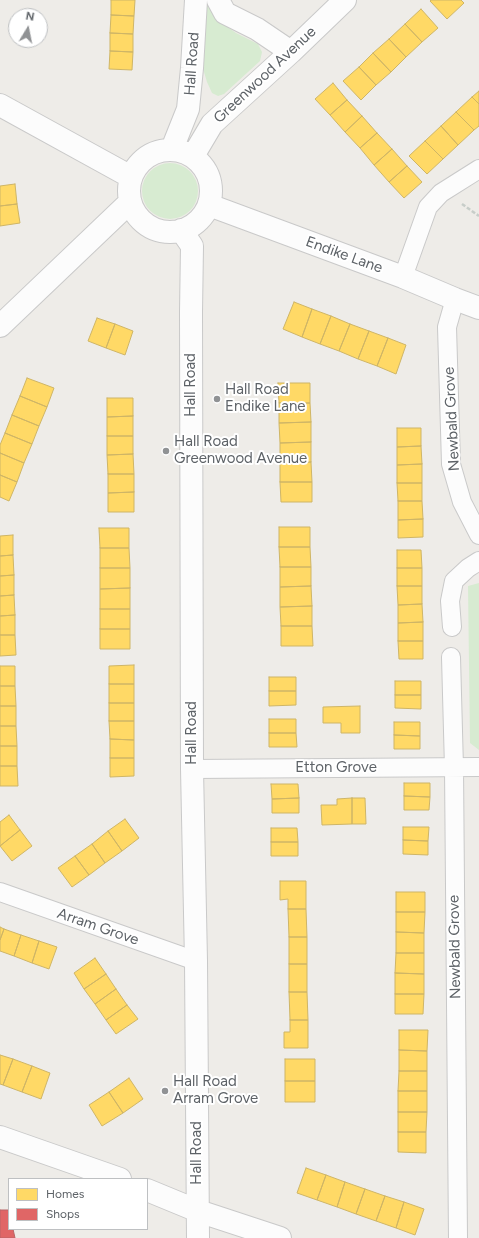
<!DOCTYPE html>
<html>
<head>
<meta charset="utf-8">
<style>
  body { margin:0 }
  #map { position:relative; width:479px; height:1238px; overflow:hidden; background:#eeece8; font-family:Figtree,sans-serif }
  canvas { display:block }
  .legend { position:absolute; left:8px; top:1178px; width:140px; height:52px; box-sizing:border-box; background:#fff; border:1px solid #bec0c2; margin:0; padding:5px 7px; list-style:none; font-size:12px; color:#5d6267 }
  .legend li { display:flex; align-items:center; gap:8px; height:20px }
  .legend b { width:20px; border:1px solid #bec0c2 }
  .north { position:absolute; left:8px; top:8px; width:40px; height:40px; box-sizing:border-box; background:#fff; border:1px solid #bec0c2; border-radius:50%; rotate:10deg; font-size:11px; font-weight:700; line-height:16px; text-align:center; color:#5d6267 }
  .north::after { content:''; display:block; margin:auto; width:14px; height:18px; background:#909294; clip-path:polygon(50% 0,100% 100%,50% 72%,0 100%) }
</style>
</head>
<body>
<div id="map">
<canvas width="479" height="1238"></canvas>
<ul class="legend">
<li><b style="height:11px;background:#ffd966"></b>Homes</li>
<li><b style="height:11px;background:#e06666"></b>Shops</li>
</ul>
<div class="north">N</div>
</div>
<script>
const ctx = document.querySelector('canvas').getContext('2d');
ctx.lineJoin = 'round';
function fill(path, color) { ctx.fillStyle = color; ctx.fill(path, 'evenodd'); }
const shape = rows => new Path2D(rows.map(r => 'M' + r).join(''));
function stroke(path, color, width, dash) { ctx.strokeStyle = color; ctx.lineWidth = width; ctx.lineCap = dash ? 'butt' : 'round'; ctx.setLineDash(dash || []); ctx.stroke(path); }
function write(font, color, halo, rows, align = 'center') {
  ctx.font = font + ' Figtree,sans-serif'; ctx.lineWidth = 4; ctx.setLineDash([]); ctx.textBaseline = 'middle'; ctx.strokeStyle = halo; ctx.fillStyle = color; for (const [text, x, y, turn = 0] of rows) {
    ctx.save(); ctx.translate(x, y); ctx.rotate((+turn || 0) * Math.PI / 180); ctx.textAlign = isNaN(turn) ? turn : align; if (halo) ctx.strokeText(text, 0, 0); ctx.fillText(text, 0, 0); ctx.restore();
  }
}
const green = shape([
  [205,0,218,20,236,33,258,44,262,52,260,61,224,94,218,96,212,93,207,82,201,62],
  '142 191a28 28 0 1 1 56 0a28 28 0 1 1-56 0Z',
  [479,583,479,750,470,743,468,586]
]);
const homes = shape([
  [111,0,135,0,134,16,111,15,111,0],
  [431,0,461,0,464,3,447,19,430,1,431,0],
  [421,9,438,28,422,42,405,24,421,9],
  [111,15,134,16,133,34,110,33,111,15],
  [405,24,422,42,406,57,389,39,405,24],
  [110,33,133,34,133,52,110,51,110,33],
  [389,39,406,57,391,72,373,53,389,39],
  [110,51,133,52,132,70,109,69,110,51],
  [373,53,391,72,376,85,359,67,373,53],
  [359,67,376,85,361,100,343,81,359,67],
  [333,83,347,100,330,115,315,99,333,83],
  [479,91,479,104,472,97,479,91],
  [472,97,479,104,479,126,474,130,456,112,472,97],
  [347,100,362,116,345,132,330,115,347,100],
  [456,112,474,130,458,145,441,126,456,112],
  [362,116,377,133,360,148,345,132,362,116],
  [441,126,458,145,443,159,425,141,441,126],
  [377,133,392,149,374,165,360,148,377,133],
  [425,141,443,159,427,174,409,156,425,141],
  [392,149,407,166,389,182,374,165,392,149],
  [407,166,422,182,404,198,389,182,407,166],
  [15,184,17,204,0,206,0,186,15,184],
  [17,204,20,223,0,226,0,206,17,204],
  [294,302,312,309,302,337,283,329,294,302],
  [312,309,331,316,320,344,302,337,312,309],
  [331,316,350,324,339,351,320,344,331,316],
  [97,318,115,324,106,348,88,341,97,318],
  [115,324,133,331,125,355,106,348,115,324],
  [350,324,369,331,358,359,339,351,350,324],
  [369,331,388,338,377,366,358,359,369,331],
  [388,338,406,345,396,374,377,366,388,338],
  [27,378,54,388,47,407,20,396,27,378],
  [278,383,310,383,310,403,279,403,278,383],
  [20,396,47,407,39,426,12,415,20,396],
  [107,398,133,398,133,416,107,417,107,398],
  [279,403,310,403,311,422,279,423,279,403],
  [12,415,39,426,32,444,5,433,12,415],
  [133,416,133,436,107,436,107,417,133,416],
  [311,422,311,442,280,443,279,423,311,422],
  [397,428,421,428,421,446,397,447,397,428],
  [5,433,32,444,24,463,0,453,0,445,5,433],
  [107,436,133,436,133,454,107,455,107,436],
  [311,442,311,462,280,463,280,443,311,442],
  [421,446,422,464,397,465,397,447,421,446],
  [0,453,24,463,17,482,0,475,0,453],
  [133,454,134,474,108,474,107,455,133,454],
  [311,462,312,482,280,482,280,463,311,462],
  [422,464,422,483,397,483,397,465,422,464],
  [108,474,134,474,134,492,108,493,108,474],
  [0,475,17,482,9,501,0,497,0,475],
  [280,482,312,482,312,502,281,502,280,482],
  [397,483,422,483,422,501,398,501,397,483],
  [134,492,134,512,108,512,108,493,134,492],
  [398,501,422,501,423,519,398,520,398,501],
  [423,519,423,537,398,538,398,520,423,519],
  [279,527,310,527,310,547,279,547,279,527],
  [99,528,129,528,129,548,100,548,99,528],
  [13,535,13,555,0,556,0,536,13,535],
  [279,547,310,547,311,567,280,567,279,547],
  [100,548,129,548,130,568,100,568,100,548],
  [397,550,421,550,422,568,397,568,397,550],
  [13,555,14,575,0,576,0,556,13,555],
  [280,567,311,567,311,586,280,587,280,567],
  [100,568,130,568,130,588,100,589,100,568],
  [397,568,422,568,422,586,397,586,397,568],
  [14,575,14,595,0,596,0,576,14,575],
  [311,586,312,606,280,607,280,587,311,586],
  [397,586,422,586,422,604,398,605,397,586],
  [130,588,130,609,100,609,100,589,130,588],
  [14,595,15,615,0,616,0,596,14,595],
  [422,604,423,622,398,623,398,605,422,604],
  [312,606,312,626,281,626,280,607,312,606],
  [100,609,130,609,130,629,100,629,100,609],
  [15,615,15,635,0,635,0,616,15,615],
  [423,622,423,641,398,641,398,623,423,622],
  [281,626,312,626,313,646,281,646,281,626],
  [100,629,130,629,130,649,100,649,100,629],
  [0,635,15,635,16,655,0,656,0,635],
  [398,641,423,641,423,659,399,659,398,641],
  [134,665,134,684,109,684,109,666,134,665],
  [0,666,15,666,15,686,0,686,0,666],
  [269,677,296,677,296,691,269,691,269,677],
  [395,681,421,681,421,695,395,695,395,681],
  [109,684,134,684,134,703,109,703,109,684],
  [0,686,15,686,16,706,0,706,0,686],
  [269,691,296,691,296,705,269,706,269,691],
  [395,695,421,695,421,709,395,708,395,695],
  [109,703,134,703,134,721,109,721,109,703],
  [0,706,16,706,16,726,0,726,0,706],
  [360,706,360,733,341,733,341,723,323,723,323,707,360,706],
  [269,719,296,719,296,733,269,733,269,719],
  [109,721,134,721,134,740,110,739,109,721],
  [394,722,420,722,420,736,394,735,394,722],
  [0,726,16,726,17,746,0,746,0,726],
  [269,733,296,733,297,747,269,747,269,733],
  [394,735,420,736,420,749,394,749,394,735],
  [110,739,134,740,134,758,110,758,110,739],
  [0,746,17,746,17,766,0,766,0,746],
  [110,758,134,758,134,776,110,777,110,758],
  [0,766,17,766,18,786,0,786,0,766],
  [404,783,430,783,430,797,404,796,404,783],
  [271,784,298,784,299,798,272,799,271,784],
  [404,796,430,797,429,810,404,810,404,796],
  [299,798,299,813,272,813,272,799,299,798],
  [352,798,365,798,366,824,352,824,352,798],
  [352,798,352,824,322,825,321,805,337,805,337,799,352,798],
  [9,815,20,830,0,846,0,822,9,815],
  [125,819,139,838,122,851,108,831,125,819],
  [403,827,429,827,428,841,403,840,403,827],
  [271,828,297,828,298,842,271,842,271,828],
  [20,830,32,846,12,861,0,846,20,830],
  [108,831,122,851,105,863,92,844,108,831],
  [403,840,428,841,428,855,403,854,403,840],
  [271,842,298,842,298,856,271,856,271,842],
  [92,844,105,863,89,875,75,856,92,844],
  [75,856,89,875,72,887,58,868,75,856],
  [280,881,306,881,306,909,288,909,288,899,280,900,280,881],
  [396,892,425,892,425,912,396,912,396,892],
  [288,909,306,909,307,937,289,937,288,909],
  [396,912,425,912,424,933,396,932,396,912],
  [0,927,4,929,0,940,0,927],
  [4,929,21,935,14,956,0,951,0,940,4,929],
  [396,932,424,933,424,953,396,953,396,932],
  [21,935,39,941,32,963,14,956,21,935],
  [289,937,307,937,307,964,289,964,289,937],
  [39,941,57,947,49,969,32,963,39,941],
  [396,953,424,953,424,974,395,973,396,953],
  [95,958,106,974,84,989,74,973,95,958],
  [289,964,307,964,307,992,289,992,289,964],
  [395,973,424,974,424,994,395,994,395,973],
  [106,974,116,989,95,1004,84,989,106,974],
  [116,989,127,1005,106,1020,95,1004,116,989],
  [289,992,307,992,308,1020,290,1020,289,992],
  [395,994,424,994,423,1014,395,1014,395,994],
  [127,1005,138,1019,116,1034,106,1020,127,1005],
  [290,1020,308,1020,308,1048,284,1048,284,1032,290,1032,290,1020],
  [399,1030,428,1030,427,1051,399,1050,399,1030],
  [399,1050,427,1051,427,1071,399,1071,399,1050],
  [0,1055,13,1059,3,1085,0,1084,0,1055],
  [13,1059,32,1066,22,1092,3,1085,13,1059],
  [285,1059,315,1059,315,1081,285,1081,285,1059],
  [32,1066,50,1073,41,1099,22,1092,32,1066],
  [399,1071,427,1071,427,1091,398,1091,399,1071],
  [129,1078,143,1099,123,1113,109,1092,129,1078],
  [285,1081,315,1081,315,1102,285,1102,285,1081],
  [398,1091,427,1091,427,1112,398,1112,398,1091],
  [109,1092,123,1113,102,1126,89,1105,109,1092],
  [398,1112,427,1112,426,1132,398,1132,398,1112],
  [398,1132,426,1132,426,1153,398,1152,398,1132],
  [306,1168,326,1175,317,1200,297,1193,306,1168],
  [326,1175,345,1182,337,1207,317,1200,326,1175],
  [345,1182,365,1189,356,1214,337,1207,345,1182],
  [365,1189,385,1196,376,1221,356,1214,365,1189],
  [385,1196,404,1202,396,1228,376,1221,385,1196],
  [404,1202,424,1209,415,1235,396,1228,404,1202]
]);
const shops = shape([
  [0,1210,9,1210,9,1229,13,1229,15,1238,0,1238,0,1210]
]);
const path = shape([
  [462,204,479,216]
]);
const minor = shape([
  [403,277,428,207,441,193,479,169],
  [455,299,447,327,451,464,462,502,479,535],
  [452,627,450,601,454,581,468,568,479,561],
  [451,657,454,768,458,1238],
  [192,769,479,767],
  [0,892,196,961]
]);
const tertiary = shape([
  [218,0,225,13,257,29,291,52],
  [0,105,131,177],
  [172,149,188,109,192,68,196,0],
  '129 191a41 41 0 1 1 82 0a41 41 0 1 1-82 0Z',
  [193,156,212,124,291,52,345,0],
  [209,205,403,277,455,299,479,308],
  [181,230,192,246,191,312,192,769,196,961,198,1238],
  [0,326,130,202],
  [0,1137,120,1179],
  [147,1190,198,1211,280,1238]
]);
const markers = [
  [217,399,4,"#909294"],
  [166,451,4,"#909294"],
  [165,1091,4,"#909294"]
];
const streetNames = [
  ["Hall Road",192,64,-86],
  ["Greenwood Avenue",265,75,-43],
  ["Endike Lane",344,255,20],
  ["Hall Road",191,385,-90],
  ["Newbald Grove",452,419,-93],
  ["Hall Road",192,733,-90],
  ["Etton Grove",336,768],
  ["Arram Grove",98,927,19],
  ["Newbald Grove",455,947,-91],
  ["Hall Road",197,1153,-90]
];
const poiNames = [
  ["Hall Road",225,390],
  ["Endike Lane",225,407],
  ["Hall Road",174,442],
  ["Greenwood Avenue",174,459],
  ["Hall Road",173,1082],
  ["Arram Grove",173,1099]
];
fill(green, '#d7ebd1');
fill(homes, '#ffd966');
stroke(homes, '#ceb566', 1);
fill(shops, '#e06666');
stroke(shops, '#b96566', 1);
stroke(minor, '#c9c9c9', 20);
stroke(tertiary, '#c9c9c9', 24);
stroke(path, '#c7cdc9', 2.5, [4, 2]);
stroke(minor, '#fcfcfc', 18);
stroke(tertiary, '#fcfcfc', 22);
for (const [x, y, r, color] of markers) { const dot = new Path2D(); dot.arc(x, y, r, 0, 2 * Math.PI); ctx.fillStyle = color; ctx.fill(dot); stroke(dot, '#fff', 1.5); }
write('15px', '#5d6267', '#fff', streetNames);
write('15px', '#5d6267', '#fff', poiNames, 'left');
</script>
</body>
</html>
